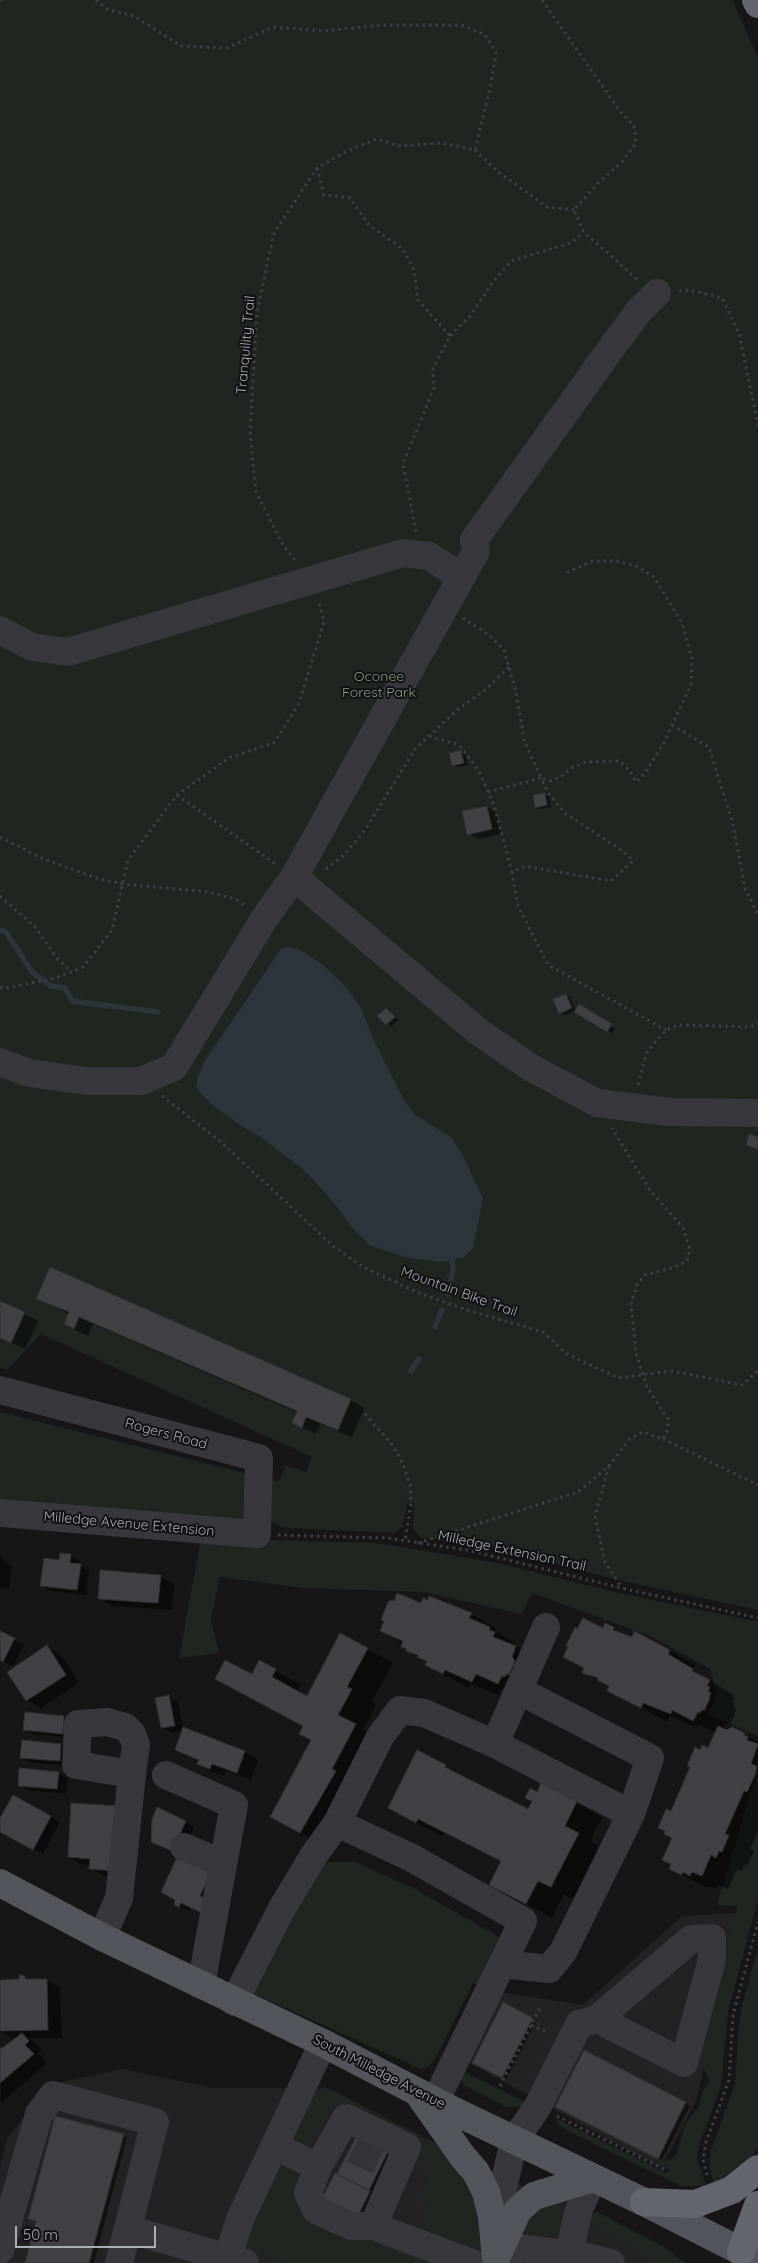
<!DOCTYPE html>
<html>
<head>
<meta charset="utf-8">
<style>
  body { margin:0 }
  #map { position:relative; width:758px; height:2263px; overflow:hidden; background:#161618; font-family:Quicksand,sans-serif }
  canvas { display:block }
  .scale { position:absolute; left:15px; top:2226px; width:141px; height:22px; box-sizing:border-box; border:2px solid #a8adb8; border-top:0; padding-left:6px; font-size:15px; line-height:18px; white-space:nowrap; color:#a8adb8; -webkit-text-stroke:4px #111113; paint-order:stroke }
</style>
</head>
<body>
<div id="map">
<canvas width="758" height="2263"></canvas>
<div class="scale">50 m</div>
</div>
<script>
const ctx = document.querySelector('canvas').getContext('2d');
ctx.lineJoin = 'round';
function fill(path, color) { ctx.fillStyle = color; ctx.fill(path, 'evenodd'); }
const shape = rows => new Path2D(rows.map(r => 'M' + r).join(''));
function stroke(path, color, width, dash) { ctx.strokeStyle = color; ctx.lineWidth = width; ctx.lineCap = dash ? 'butt' : 'round'; ctx.setLineDash(dash || []); ctx.stroke(path); }
function write(font, color, halo, rows, align = 'center') {
  ctx.font = font + ' Quicksand,sans-serif'; ctx.lineWidth = 4; ctx.setLineDash([]); ctx.textBaseline = 'middle'; ctx.strokeStyle = halo; ctx.fillStyle = color; for (const [text, x, y, turn = 0] of rows) {
    ctx.save(); ctx.translate(x, y); ctx.rotate((+turn || 0) * Math.PI / 180); ctx.textAlign = isNaN(turn) ? turn : align; if (halo) ctx.strokeText(text, 0, 0); ctx.fillText(text, 0, 0); ctx.restore();
  }
}
const built = shape([
  [731,1913,740,1915,696,2101,661,2168,468,2062,499,1992,583,2005,682,1916],
  [123,2069,212,2088,327,2088,606,2228,656,2257,657,2263,0,2263,0,2166,7,2138,49,2085]
]);
const green = shape([
  [0,0,733,0,758,59,758,1610,627,1582,491,1548,420,1537,413,1528,414,1503,407,1503,403,1527,394,1533,289,1528,279,1526,267,1518,272,1480,279,1481,286,1465,306,1472,312,1457,41,1334,7,1370,0,1367],
  [0,1412,245,1473,250,1476,247,1514,242,1520,0,1503],
  [201,1538,376,1543,498,1563,619,1593,758,1622,758,1736,708,1714,717,1693,710,1669,650,1636,532,1593,522,1614,423,1592,303,1588,220,1577,211,1619,219,1653,179,1658],
  [758,1768,758,1899,728,2012,721,2086,699,2145,697,2158,705,2182,704,2186,681,2186,568,2131,558,2124,555,2118,667,2173,669,2169,656,2163,658,2159,669,2161,677,2154,684,2128,689,2118,699,2108,702,2093,709,2081,701,2060,694,2057,738,1906,717,1905],
  [327,1862,355,1862,415,1889,503,1939,478,1985,473,1983,435,2059,428,2067,421,2069,254,1994,251,1985,316,1869],
  [758,1949,758,2148,752,2159,741,2172,714,2184,709,2166,711,2150,735,2084,739,2025,744,1997],
  [461,2070,527,2103,522,2107,507,2107,464,2086,460,2077],
  [324,2090,334,2091,450,2155,481,2194,481,2245,474,2249,419,2232,431,2207,418,2201,434,2166,421,2158,423,2150,332,2105,309,2143,304,2144,296,2139,293,2136,314,2093],
  [274,2167,288,2170,297,2176,294,2194,435,2263,289,2263,248,2250,245,2233],
  [563,2196,565,2204,559,2234,553,2237,526,2231,522,2226,525,2212],
  [597,2212,664,2247,686,2263,652,2263,653,2258,644,2256,645,2252,589,2224,590,2215]
]);
const water = shape([
  [289,947,300,950,322,964,347,988,361,1008,374,1041,403,1098,415,1115,451,1137,463,1156,483,1199,473,1248,464,1257,441,1262,409,1258,369,1245,351,1226,331,1199,304,1170,262,1138,243,1127,211,1104,196,1088,198,1076,204,1062,281,949]
]);
const shadow = shape([
  [461,751,465,753,468,765,457,767,453,765],
  [544,794,549,796,551,807,540,809,536,807],
  [487,807,496,812,501,834,478,839,468,834],
  [566,995,570,997,576,1011,564,1015,560,1013],
  [579,1006,615,1028,612,1033,576,1011],
  [386,1009,398,1020,391,1027,379,1016],
  [37,1298,350,1400,364,1408,352,1437,321,1424,316,1434,293,1423,298,1413,93,1324,88,1336,79,1332,65,1324,69,1314],
  [0,1302,38,1321,25,1349,0,1338],
  [0,1556,4,1558,4,1561,12,1566,9,1589,0,1588],
  [70,1556,79,1561,79,1565,89,1571,86,1595,51,1591,42,1585,60,1561],
  [160,1576,174,1584,172,1610,113,1606,99,1598],
  [421,1604,471,1614,496,1628,495,1631,515,1643,514,1644,520,1648,519,1650,541,1662,536,1672,540,1676,535,1689,524,1698,502,1688,498,1695,471,1684,469,1688,426,1665,427,1662,408,1651,404,1644,382,1631],
  [606,1624,630,1638,632,1639,634,1633,670,1651,695,1665,693,1670,735,1696,732,1702,735,1703,733,1707,736,1709,734,1713,735,1714,730,1724,728,1723,722,1729,744,1734,758,1742,758,1831,750,1849,754,1851,747,1866,745,1864,742,1871,737,1869,728,1889,718,1885,716,1889,708,1886,707,1888,671,1869,673,1838,671,1812,701,1751,709,1750,716,1733,698,1724,696,1727,669,1716,667,1722,609,1690,610,1688,583,1672,585,1668,578,1630,603,1629],
  [0,1632,24,1645,13,1666,0,1660],
  [47,1647,61,1655,79,1683,41,1708,27,1700],
  [367,1649,393,1663,372,1702,376,1705,363,1730,381,1740,326,1847,297,1832,313,1740,305,1726,217,1679,253,1676,260,1662,301,1685,297,1692,307,1697],
  [168,1696,178,1702,183,1728,245,1752,258,1760,251,1780,226,1771,224,1776,212,1772,199,1764,200,1761,176,1750,184,1731,172,1733,163,1728],
  [64,1717,73,1722,72,1738,34,1734,24,1729],
  [61,1745,70,1750,69,1766,30,1762,21,1757],
  [418,1751,528,1810,542,1785,602,1817,590,1841,603,1849,577,1901,564,1894,552,1918,491,1884,502,1862,444,1833,442,1836,415,1822],
  [59,1773,68,1778,66,1794,28,1790,19,1785],
  [13,1797,60,1822,43,1854,0,1831,0,1821],
  [72,1804,129,1878,104,1876,91,1868,91,1865,83,1865,69,1857],
  [185,1822,194,1827,181,1856,161,1846],
  [210,1873,209,1902,191,1907,189,1911,175,1904],
  [24,1977,30,1980,47,1980,60,1988,62,2038,29,2038,42,2050,38,2053,47,2063,1,2103,0,2048,3,2049,14,2039,0,2031,0,1981,20,1980],
  [503,2004,536,2021,506,2080,473,2062],
  [584,2052,690,2106,662,2160,557,2106],
  [362,2129,396,2146,361,2220,338,2176],
  [123,2135,127,2137,94,2263,26,2263,37,2222,29,2218]
]);
const stream = shape([
  [0,930,6,932,32,972,51,986,65,988,72,1001,158,1012],
  [448,1294,453,1271,452,1260],
  [435,1327,442,1310],
  [411,1371,419,1359]
]);
const building = shape([
  [461,750,464,763,452,766,449,753,461,750],
  [545,793,547,805,535,808,533,795,545,793],
  [487,806,492,829,467,835,462,811,487,806],
  [566,994,572,1008,559,1014,553,999,566,994],
  [579,1004,612,1024,607,1032,574,1012,579,1004],
  [386,1008,395,1017,386,1025,377,1016,386,1008],
  [749,1134,758,1137,758,1149,746,1145,749,1134],
  [50,1267,351,1399,338,1430,306,1417,302,1428,292,1423,297,1411,79,1317,74,1329,64,1324,69,1312,36,1299,50,1267],
  [0,1301,25,1312,11,1343,0,1338,0,1301],
  [60,1553,71,1554,70,1563,81,1564,77,1590,40,1586,44,1558,59,1560,60,1553],
  [100,1570,161,1575,158,1603,98,1599,100,1570],
  [397,1593,421,1603,423,1598,428,1600,429,1596,472,1613,469,1618,490,1627,489,1630,495,1632,493,1637,516,1646,512,1657,515,1661,509,1675,506,1674,505,1677,502,1676,498,1684,476,1674,472,1682,445,1670,443,1674,425,1665,427,1661,417,1657,418,1655,406,1651,407,1649,401,1647,403,1641,380,1631,384,1621,381,1620,388,1602,391,1600,394,1601,397,1593],
  [583,1618,603,1628,605,1623,614,1627,613,1630,632,1637,634,1631,670,1650,668,1654,693,1669,692,1671,710,1680,707,1686,710,1687,708,1691,711,1693,709,1697,710,1698,704,1711,702,1709,700,1713,698,1712,693,1721,672,1710,671,1714,643,1703,641,1708,607,1691,609,1686,597,1680,598,1678,582,1673,584,1668,563,1657,568,1647,566,1646,575,1627,577,1629,583,1618],
  [0,1631,15,1638,3,1662,0,1660,0,1631],
  [340,1633,368,1648,347,1687,352,1689,338,1715,356,1724,332,1769,336,1771,300,1833,270,1817,311,1740,299,1734,303,1726,215,1679,225,1660,252,1674,259,1660,276,1669,272,1677,307,1696,340,1633],
  [47,1645,66,1675,26,1701,7,1672,47,1645],
  [169,1695,175,1726,161,1728,155,1698,169,1695],
  [25,1712,64,1716,63,1734,23,1730,25,1712],
  [718,1726,727,1730,732,1727,745,1733,744,1735,748,1737,747,1740,758,1744,751,1764,757,1766,755,1775,747,1792,744,1791,725,1834,729,1835,722,1852,719,1851,716,1858,711,1855,702,1876,692,1872,690,1876,683,1872,682,1875,669,1869,671,1864,662,1860,672,1838,664,1834,665,1831,658,1828,666,1809,671,1811,690,1767,687,1766,695,1747,700,1750,702,1745,708,1748,718,1726],
  [183,1727,245,1751,237,1773,212,1764,210,1769,197,1764,199,1760,175,1750,183,1727],
  [22,1740,61,1744,60,1761,20,1758,22,1740],
  [417,1750,446,1765,445,1767,528,1809,532,1801,525,1798,530,1788,537,1792,541,1783,577,1801,565,1826,579,1833,551,1887,538,1881,526,1904,489,1885,501,1861,418,1819,416,1823,388,1808,417,1750],
  [19,1768,59,1772,57,1789,18,1786,19,1768],
  [13,1795,51,1816,33,1850,0,1832,0,1818,13,1795],
  [71,1803,120,1806,116,1871,89,1869,90,1859,68,1857,71,1803],
  [157,1807,186,1821,172,1851,151,1842,152,1819,157,1807],
  [177,1857,211,1872,200,1896,208,1900,202,1913,181,1903,179,1907,174,1905,175,1900,161,1892,177,1857],
  [19,1975,25,1976,25,1979,47,1979,48,2030,0,2031,0,1980,19,1979,19,1975],
  [503,2002,533,2018,502,2078,472,2063,503,2002],
  [22,2033,29,2041,25,2045,34,2054,0,2083,0,2047,1,2049,22,2033],
  [584,2050,686,2102,658,2159,555,2107,584,2050],
  [55,2116,124,2134,89,2263,25,2263,36,2221,28,2219,55,2116],
  [361,2127,392,2143,369,2190,337,2174,361,2127],
  [335,2173,370,2191,357,2218,321,2200,335,2173]
]);
const minorTunnel = shape([
  [353,2149,385,2164]
]);
const path = shape([
  [96,0,107,9,134,16,181,46,227,48,273,27,323,31,384,25,461,25,485,35,496,52,491,84,475,150,442,143,400,146,377,139,347,151,317,168,274,233,257,312,250,433,256,492,284,547,296,561],
  [542,0,620,111,634,126,636,143,622,162,598,183,574,210,584,232,639,281],
  [0,1,1,0],
  [475,150,497,171,547,207,574,210],
  [317,168,324,195,350,198,369,225,403,249,414,270,418,300,450,336],
  [679,291,689,290,722,298,739,333,758,425],
  [416,532,403,463,434,388,433,369,450,336,471,315,492,283,511,261,571,243,584,232],
  [463,618,489,635,504,650,516,692,524,740,541,778,551,781,563,775,571,768,586,762,619,761,630,771,636,782,646,772,663,744,691,685,692,658,682,623,654,577,638,567,617,561,593,561,566,573],
  [672,725,709,747,733,824,745,888,758,915],
  [429,736,459,745,479,771,494,805,512,872],
  [488,792,541,778,548,793,565,813,624,852,633,861,611,881,525,866,512,872,518,906,548,965,666,1030],
  [177,795,277,865],
  [0,837,39,857,99,879,123,884,208,892,235,899,247,907],
  [326,869,344,855,365,830,415,749,457,710,485,690,509,667],
  [0,896,35,927,57,958,71,972],
  [0,987,6,988,56,978,83,967,112,930,128,860,177,795,229,758,275,742,299,703,324,622,318,600],
  [638,1085,647,1052,666,1030,679,1025,750,1027,758,1023],
  [162,1096,221,1142,334,1247,363,1267,419,1293,467,1310,543,1332,567,1354,618,1378,672,1371,742,1385,758,1371],
  [365,1414,391,1443,403,1464,410,1485,411,1504,405,1541],
  [663,1439,758,1485],
  [609,1466,595,1516,605,1562,621,1587],
  [278,1535,387,1538,467,1550,621,1588,758,1618],
  [418,1543,578,1492,609,1466,630,1439,642,1432,663,1439,668,1429,668,1419,647,1387,636,1353,631,1304,637,1285,645,1275,672,1268,687,1261,690,1249,683,1228,649,1189,612,1128],
  [531,2025,546,2032],
  [500,2086,541,2006],
  [557,2116,666,2170],
  [707,2175,703,2160,706,2142,729,2080,733,2015,758,1922]
]);
const minor = shape([
  [0,630,32,647,68,652,403,553,429,556,449,569,459,572,463,575],
  [294,877,480,1033,530,1067,597,1103,669,1112,758,1113],
  [0,1062,29,1073,87,1081,141,1081,174,1067,264,919,294,877,476,551,474,540,615,343,639,311,657,293],
  [0,1390,259,1458,257,1534,0,1513],
  [107,1722,125,1727,132,1734,136,1745,132,1774,76,1765,78,1724,107,1722],
  [495,1744,546,1627],
  [166,1775,234,1805,201,1985],
  [337,1823,412,1858,523,1921,502,1964],
  [184,1847,223,1864],
  [102,1937,119,1898,132,1774],
  [234,2002,281,1910,314,1855,337,1823,380,1737,400,1710,424,1713,495,1744,631,1814],
  [435,2102,502,1964,549,1969,563,1952,631,1814,650,1758,520,1691],
  [275,2146,318,2167],
  [373,2226,407,2147,346,2118,318,2167,308,2193,316,2210,351,2226,373,2226,472,2263],
  [128,2229,245,2263],
  [498,2237,503,2188,514,2141,538,2106,579,2024,597,2019,684,2063,712,1959,712,1938,691,1939,597,2019],
  [0,2250,39,2114,53,2095,155,2122,119,2263],
  [228,2258,240,2219,323,2043],
  [496,2259,521,2248,587,2257,611,2263],
  [567,2263,579,2209,593,2178]
]);
const major = shape([
  [0,1883,102,1937,323,2043,454,2111,644,2202,758,2260],
  [420,2096,463,2157,476,2172,486,2192,492,2216,496,2259],
  [497,2256,518,2210,534,2196,593,2178]
]);
const highway = shape([
  [756,0,758,4],
  [644,2202,695,2204,732,2190,758,2169],
  [741,2252,758,2205]
]);
const streetNames = [
  ["Tranquility Trail",246,345,-85],
  ["Mountain Bike Trail",459,1292,20],
  ["Rogers Road",166,1434,15],
  ["Milledge Avenue Extension",129,1524,5],
  ["Milledge Extension Trail",512,1551,12],
  ["South Milledge Avenue",379,2072,27]
];
const parkNames = [
  ["Oconee",379,677],
  ["Forest Park",379,693]
];
fill(built, '#222225');
fill(green, '#1e261f');
fill(water, '#2c353c');
fill(shadow, '#0007');
stroke(stream, '#2c353c', 5.5);
fill(building, '#404145');
stroke(building, '#303034', 1);
stroke(minorTunnel, '#333438', 28, [28, 14]);
stroke(path, '#3d3f44', 3, [2.5, 4]);
stroke(minor, '#37383d', 28);
stroke(major, '#53555c', 28);
stroke(highway, '#63666e', 28);
write('14px', '#a8adb8', '#111113', streetNames);
write('14px', '#7fa381', '#111113', parkNames);
</script>
</body>
</html>
